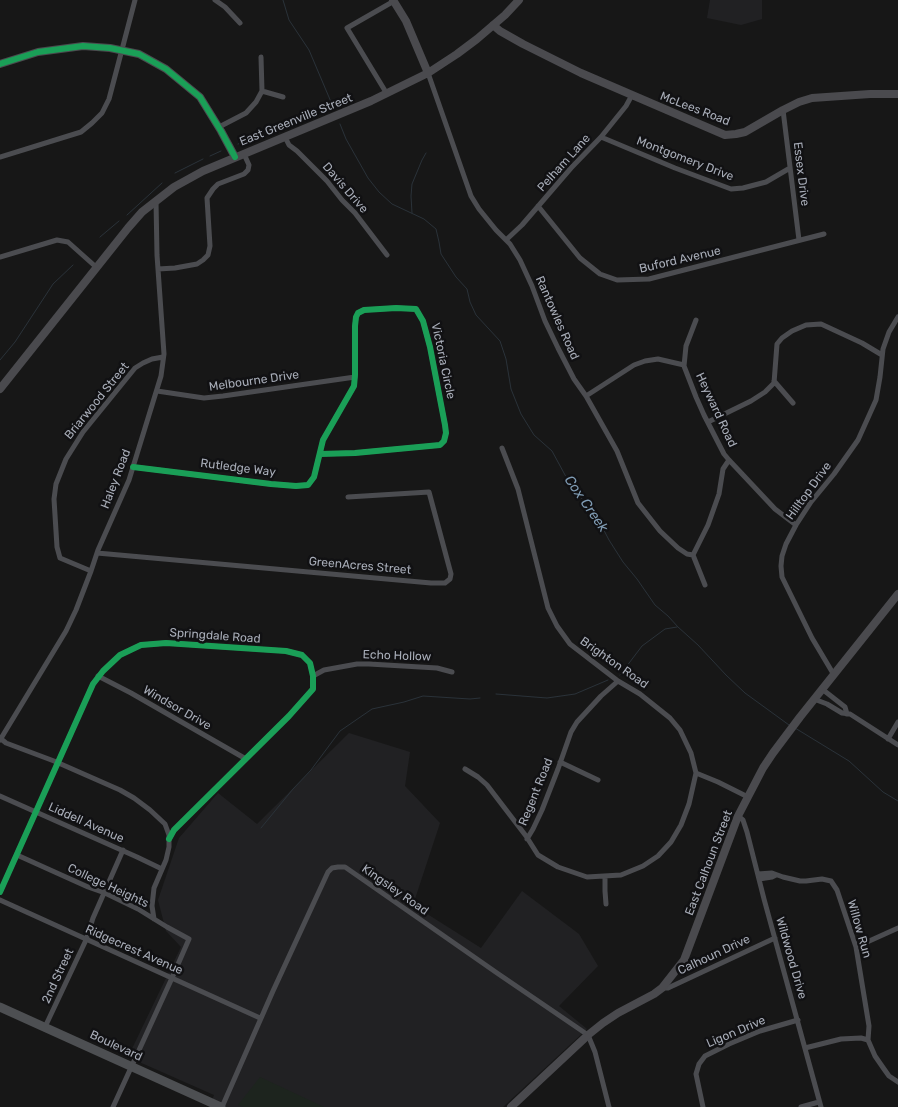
<!DOCTYPE html>
<html>
<head>
<meta charset="utf-8">
<style>
  body { margin:0 }
  canvas { display:block; background:#171717 }
</style>
</head>
<body>
<canvas width="898" height="1107"></canvas>
<script>
const ctx = document.querySelector('canvas').getContext('2d');
ctx.lineJoin = 'round';
function fill(path, color) { ctx.fillStyle = color; ctx.fill(path, 'evenodd'); }
const shape = rows => new Path2D(rows.map(r => 'M' + r).join(''));
function stroke(path, color, width, dash) { ctx.strokeStyle = color; ctx.lineWidth = width; ctx.lineCap = dash ? 'butt' : 'round'; ctx.setLineDash(dash || []); ctx.stroke(path); }
function write(font, color, halo, rows, align = 'center') {
  ctx.font = font + ' Rubik,sans-serif'; ctx.lineWidth = 5; ctx.setLineDash([]); ctx.textBaseline = 'middle'; ctx.strokeStyle = halo; ctx.fillStyle = color; for (const [text, x, y, turn = 0] of rows) {
    ctx.save(); ctx.translate(x, y); ctx.rotate((+turn || 0) * Math.PI / 180); ctx.textAlign = isNaN(turn) ? turn : align; if (halo) ctx.strokeText(text, 0, 0); ctx.fillText(text, 0, 0); ctx.restore();
  }
}
const built = shape([
  [710,0,762,0,762,19,741,25,707,18],
  [349,733,410,752,405,786,440,823,413,905,481,948,522,891,579,934,598,966,559,1006,587,1029,503,1107,210,1107,214,1095,128,1057,181,947,166,931,158,900,179,838,218,793,257,824]
]);
const green = shape([
  [260,1077,324,1107,243,1107,238,1105]
]);
const stream = shape([
  [283,0,289,20,309,50,334,109],
  [340,124,346,139,368,178,379,192,392,204,424,219,436,229,439,242,441,254,456,277,467,289,470,302,476,315,500,341,506,359,511,389,521,414,534,435,552,451,571,486,596,515,609,540,623,562,637,579,655,605,668,616,678,627,698,645,726,675,745,693,789,725],
  [238,144,268,133,313,113,333,107],
  [210,156,221,151],
  [175,173,203,159],
  [412,213,411,196,412,184,422,160,426,153],
  [127,215,162,183],
  [100,237,119,221],
  [0,360,15,342,53,284,73,265],
  [620,675,642,646,665,629,677,627],
  [496,694,547,698,575,694,608,680],
  [795,728,849,761,883,792,898,801],
  [261,828,293,789,311,770,340,731,372,709,404,702,423,696,470,699,480,698]
]);
const street = shape([
  [215,0,225,7,240,23],
  [428,73,471,196,479,209,496,230,510,244,520,260,532,286,545,321,558,348,574,379,586,396,617,451,638,503,660,531,678,548,687,554,693,555],
  [262,91,283,97],
  [387,94,347,28,394,1],
  [783,110,799,240],
  [219,127,246,113,256,102,262,91,261,57],
  [285,137,289,145,297,151,327,181,342,200,355,213,387,255],
  [601,137,675,168,731,189,743,188,766,182,790,168],
  [0,157,81,132,92,123,102,113,109,99,135,0],
  [538,206,580,258,600,274,617,280,649,279,824,234],
  [506,240,522,225,571,168,601,137,626,106,632,95],
  [0,257,57,240,68,242,96,267],
  [158,269,175,268,197,264,203,260,208,255,210,246,207,198,213,189,218,184,244,174,248,170,249,165,244,154],
  [696,320,686,346,684,366,696,397,704,415,724,454,729,460,775,509,796,525],
  [774,381,793,403],
  [157,391,204,398,223,396,355,377],
  [586,396,634,365,645,361,658,359,684,365],
  [708,422,751,401,765,392,774,383,777,344,782,338,792,331,806,325,821,324,862,343,882,355],
  [502,448,518,489,548,608,557,626,570,644,618,681,640,694,670,718,680,730,691,753,696,773,718,782,748,797],
  [133,467,271,484,296,486,308,485,314,477,323,440,354,386,355,375,355,326,356,317,358,313,364,310,396,308,416,309,423,321,430,347,445,425,446,433,444,441,440,445,355,453,320,454],
  [97,553,431,583,445,583,450,579,451,574,429,492,348,497],
  [91,571,60,558,57,547,54,499,56,484,66,459,83,432,135,368,143,363,152,359,163,357],
  [705,585,693,555,708,525,719,494,723,469,729,460],
  [834,675,812,638,782,577,781,566,782,556,786,544,796,525,811,502,834,474,858,440,876,400,880,377,883,349,889,332,898,317],
  [98,676,131,693,246,759],
  [313,676,324,670,357,664,369,664,437,668,452,672],
  [822,689,845,707,847,714],
  [814,699,827,704,842,713,850,714,898,745],
  [0,738,6,743,54,761,120,790,134,798,150,810,165,824,169,835,169,847,166,860,154,888,152,906,154,919],
  [888,739,898,722],
  [0,740,66,631,76,610,91,571,98,550,129,480,161,376,164,354,157,255,156,201],
  [560,762,598,780],
  [465,769,478,777,487,785,526,836,538,855,558,867,587,877,621,875,643,866,658,856,671,842,681,825,689,804,696,773],
  [0,796,137,857,162,869],
  [738,816,743,820,747,832,764,899,821,1107],
  [527,839,533,829,542,810,558,769,571,732,577,722,601,696,618,681],
  [17,855,88,887,105,893,138,909,167,927,189,939,172,978,113,1107],
  [758,874,772,873,783,877,800,881,806,881,822,879,831,881,837,890,856,947,869,1026,868,1040],
  [605,877,605,891,606,904],
  [759,879,772,877,776,875],
  [0,892,93,684,103,671,120,655,141,645,166,643,286,651,302,655,310,663,313,676,313,689,289,716,174,830,169,839],
  [0,900,260,1018],
  [856,947,898,928],
  [662,988,668,988,775,938],
  [45,1027,86,940,93,918,123,850],
  [805,1048,841,1039,861,1038,868,1040,875,1056,884,1069,889,1076,898,1082],
  [222,1107,273,991,328,872,332,868,338,867,345,867,497,973,588,1035,595,1052,609,1107],
  [703,1107,696,1074,699,1064,705,1056,729,1044,760,1031,798,1020],
  [801,1107,819,1102]
]);
const secondary = shape([
  [393,0,406,21,428,73],
  [493,25,500,31,523,44,581,73,725,135,736,134,745,132,783,110,799,102,812,98,870,94,898,94],
  [0,64,38,52,83,46,110,48,139,54,166,69,200,97,221,131,235,157],
  [0,389,128,228,142,212,174,187,203,171,371,101,428,73,457,54,477,39,505,15,519,0],
  [511,1107,588,1035,603,1023,618,1013,654,994,662,988,684,960,738,816,763,768,773,753,800,717,898,594]
]);
const primary = shape([
  [0,1007,221,1107]
]);
const cycleway = shape([
  [0,64,38,52,83,46,110,48,139,54,166,69,200,97,221,131,235,157],
  [133,467,271,484,296,486,308,485,314,477,323,440,354,386,355,375,355,326,356,317,358,313,364,310,396,308,416,309,423,321,430,347,445,425,446,433,444,441,440,445,355,453,320,454],
  [0,892,93,684,103,671,120,655,141,645,166,643,286,651,302,655,310,663,313,676,313,689,289,716,174,830,169,839]
]);
const streetNames = [
  ["McLees Road",695,109,21],
  ["East Greenville Street",296,120,-22],
  ["Montgomery Drive",685,159,21],
  ["Pelham Lane",564,163,-48],
  ["Essex Drive",801,174,83],
  ["Davis Drive",345,188,49],
  ["Buford Avenue",680,260,-13],
  ["Rantowles Road",557,318,66],
  ["Victoria Circle",443,361,78],
  ["Melbourne Drive",254,381,-8],
  ["Briarwood Street",97,401,-51],
  ["Heyward Road",716,410,65],
  ["Rutledge Way",238,468,7],
  ["Haley Road",116,479,-69],
  ["Hilltop Drive",809,491,-54],
  ["GreenAcres Street",360,566,5],
  ["Springdale Road",215,636,4],
  ["Echo Hollow",397,656,2],
  ["Brighton Road",614,663,35],
  ["Windsor Drive",177,708,30],
  ["Regent Road",536,792,-68],
  ["Liddell Avenue",86,823,24],
  ["East Calhoun Street",709,863,-69],
  ["College Heights",108,886,25],
  ["Kingsley Road",395,890,35],
  ["Willow Run",859,929,74],
  ["Ridgecrest Avenue",134,950,24],
  ["Calhoun Drive",714,955,-25],
  ["Wildwood Drive",791,958,74],
  ["2nd Street",58,976,-65],
  ["Ligon Drive",736,1032,-23],
  ["Boulevard",116,1046,25]
];
const waterNames = [
  ["Cox Creek",586,504,55]
];
fill(built, '#212123');
fill(green, '#1d241e');
stroke(stream, '#2a3239', 1);
stroke(street, '#4b4c50', 5);
stroke(secondary, '#4a4a4e', 8);
stroke(primary, '#4d4f52', 9);
stroke(cycleway, '#1a9f57', 6);
write('12px', '#a8adb8', '#111113', streetNames);
write('italic 14px', '#7f9bb3', '#111113', waterNames);
</script>
</body>
</html>
